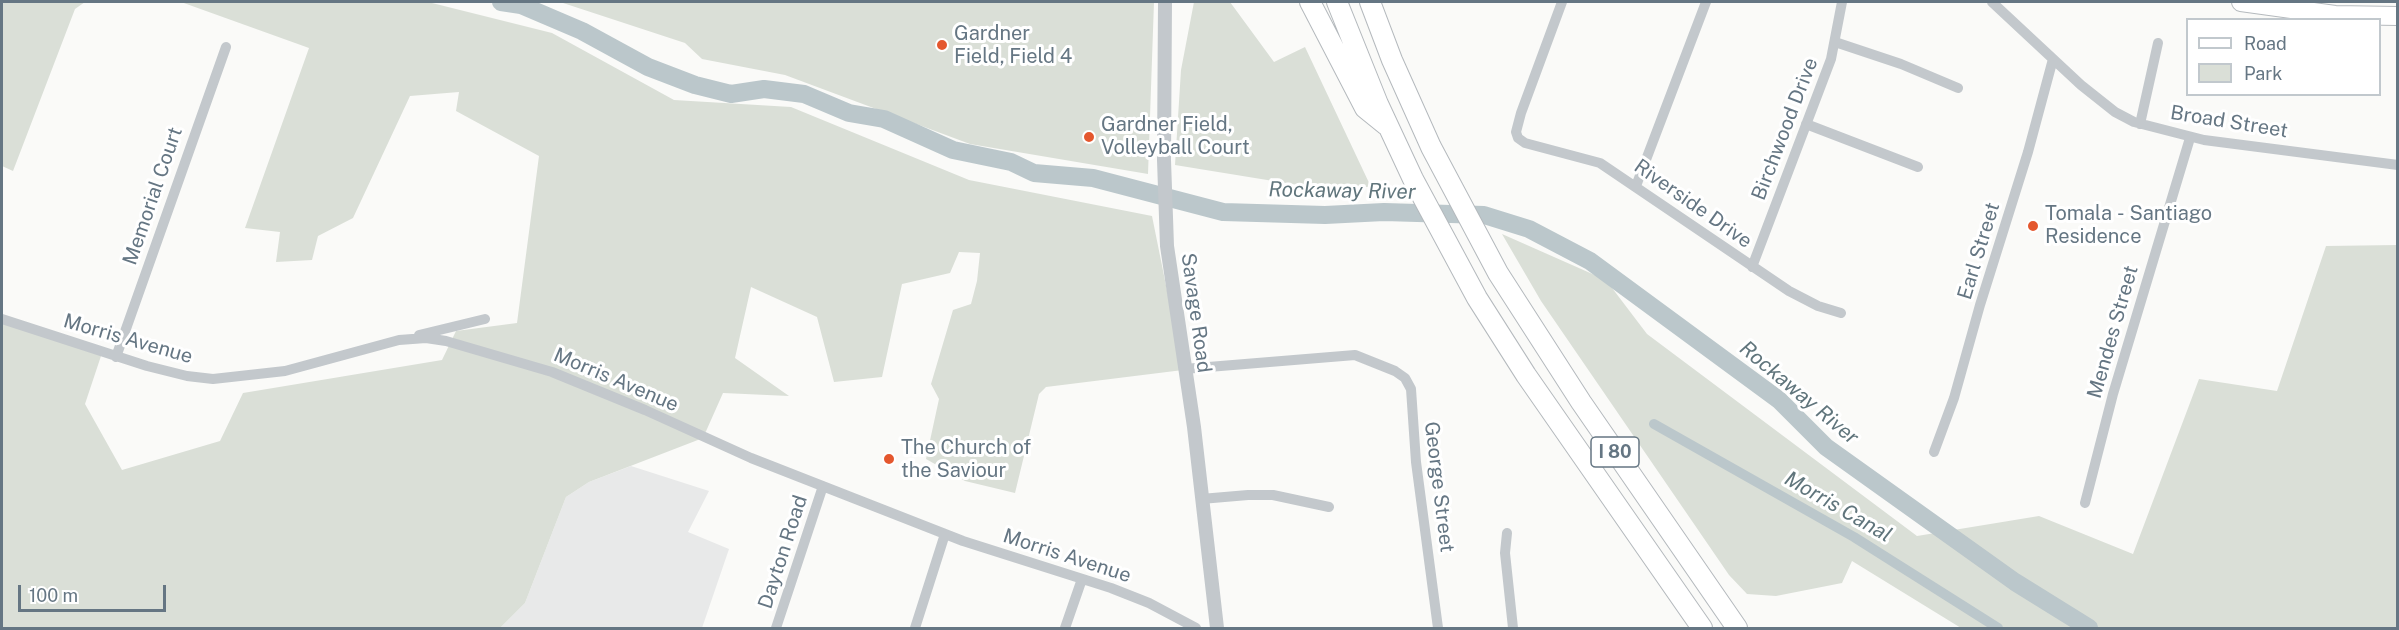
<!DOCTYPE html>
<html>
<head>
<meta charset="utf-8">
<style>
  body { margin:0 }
  #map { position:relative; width:2399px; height:630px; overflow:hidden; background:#fafaf8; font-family:"Public Sans",sans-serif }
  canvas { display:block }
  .frame { position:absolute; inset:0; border:3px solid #657683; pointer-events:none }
  .legend { position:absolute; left:2186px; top:18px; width:195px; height:78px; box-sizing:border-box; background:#fff; border:2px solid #c1c8cd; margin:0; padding:8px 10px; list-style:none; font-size:18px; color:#657683 }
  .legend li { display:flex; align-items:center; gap:12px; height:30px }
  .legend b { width:30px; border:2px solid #c1c8cd }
  .scale { position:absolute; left:18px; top:585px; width:148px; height:27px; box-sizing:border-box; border:3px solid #657683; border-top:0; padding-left:8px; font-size:18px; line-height:21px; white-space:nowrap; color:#657683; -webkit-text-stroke:4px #fff; paint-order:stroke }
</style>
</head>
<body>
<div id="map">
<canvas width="2399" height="630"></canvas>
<div class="frame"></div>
<ul class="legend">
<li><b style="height:8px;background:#fff"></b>Road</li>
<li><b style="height:16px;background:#dadfd7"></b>Park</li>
</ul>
<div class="scale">100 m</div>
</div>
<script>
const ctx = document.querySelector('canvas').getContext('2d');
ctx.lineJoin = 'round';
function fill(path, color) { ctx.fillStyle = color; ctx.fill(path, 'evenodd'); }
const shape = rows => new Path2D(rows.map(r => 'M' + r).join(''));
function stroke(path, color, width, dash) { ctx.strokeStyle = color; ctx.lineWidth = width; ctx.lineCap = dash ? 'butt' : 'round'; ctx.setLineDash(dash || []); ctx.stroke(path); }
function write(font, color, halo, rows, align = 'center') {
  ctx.font = font + ' "Public Sans",sans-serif'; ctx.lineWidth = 6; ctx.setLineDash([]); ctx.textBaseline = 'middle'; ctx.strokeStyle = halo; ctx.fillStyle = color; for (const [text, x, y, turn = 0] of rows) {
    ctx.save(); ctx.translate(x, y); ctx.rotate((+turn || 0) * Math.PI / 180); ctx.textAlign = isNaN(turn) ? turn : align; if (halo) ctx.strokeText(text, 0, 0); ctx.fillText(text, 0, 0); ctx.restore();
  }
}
const built = shape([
  [631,466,709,491,688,532,729,549,702,628,500,628,525,603,566,497,589,482]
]);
const green = shape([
  [2,2,85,2,75,9,13,171,2,166],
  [181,2,428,2,552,33,674,100,791,107,969,180,1152,216,1183,370,1046,387,1039,394,1015,493,965,481,926,459,939,399,931,384,953,310,971,304,977,281,980,253,959,252,950,273,902,284,882,377,834,382,817,317,751,287,735,358,789,396,723,393,703,438,589,482,566,497,525,603,500,628,2,628,2,320,103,350,85,404,122,470,220,441,243,393,442,360,456,331,517,323,539,156,456,111,459,92,410,96,353,218,318,236,312,260,276,262,280,232,245,228,309,48],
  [560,2,1154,2,1148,174,970,144,785,75,702,59,685,43],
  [1194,2,1230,2,1274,62,1305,47,1371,187,1304,186,1175,165,1181,70],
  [1502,234,1606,280,1647,334,1917,536,2039,516,2133,554,2199,379,2277,391,2326,246,2397,245,2397,628,1961,628,1852,561,1842,583,1776,596,1747,594,1729,575,1541,301]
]);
const canal = shape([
  [1654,424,1854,537,1998,628]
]);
const river = shape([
  [501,2,521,5,582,31,648,67,695,85,731,94,764,89,804,94,849,113,884,119,953,150,1011,162,1034,173,1093,178,1223,212,1325,215,1384,212,1484,215,1529,229,1590,261,1779,400,1826,447,2015,582,2089,628]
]);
const minor = shape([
  [1562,2,1521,113,1516,132,1518,138,1525,143,1600,163,1789,291,1818,306,1841,313],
  [1992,2,2081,85,2115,112,2134,122,2204,140,2398,165],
  [1835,42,1901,64,1958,88],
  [1806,124,1918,167],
  [2140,124,2158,43],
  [1636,186,1706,2],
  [1752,267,1831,59,1842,2],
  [2,319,147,366,187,376,213,379,285,371,399,340,426,338,446,341,552,372,645,410,751,458,963,541,1111,588,1149,603,1196,628],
  [419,335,485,319],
  [116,357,226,47],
  [1184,369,1355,355,1395,371,1405,378,1411,389,1416,462,1438,628],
  [1934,452,1954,398,1980,305,2028,152,2053,59],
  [1201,499,1248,495,1273,495,1329,507],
  [2085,503,2113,394,2190,138],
  [1507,533,1505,553,1513,628],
  [776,628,823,486],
  [915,628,945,534],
  [1065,628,1082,579]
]);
const tertiary = shape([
  [1165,2,1164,160,1167,246,1194,427,1217,628]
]);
const primary = shape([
  [2241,2,2335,15,2398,16]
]);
const motorway = shape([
  [1310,2,1365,108,1386,125],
  [1337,2,1378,104,1413,179,1477,298,1526,375,1702,628],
  [1370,2,1392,60,1431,147,1498,273,1581,402,1737,628]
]);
const markers = [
  [942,45,6,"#e4572e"],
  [1089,137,6,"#e4572e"],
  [2033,226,6,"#e4572e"],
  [889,459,6,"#e4572e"]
];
const shields = [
  [1615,452,48]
];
const shieldNames = [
  ["I 80",1615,452]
];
const poiNames = [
  ["Gardner",954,34],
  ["Field, Field 4",954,57],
  ["Gardner Field,",1101,125],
  ["Volleyball Court",1101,148],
  ["Tomala - Santiago",2045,214],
  ["Residence",2045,237],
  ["The Church of",901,448],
  ["the Saviour",901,471]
];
const streetNames = [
  ["Broad Street",2229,122,9],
  ["Birchwood Drive",1785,129,-69],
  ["Memorial Court",153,196,-71],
  ["Riverside Drive",1693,204,35],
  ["Earl Street",1979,251,-73],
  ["Savage Road",1196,313,82],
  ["Mendes Street",2113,332,-74],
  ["Morris Avenue",128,339,16],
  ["Morris Avenue",616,380,23],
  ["George Street",1439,487,83],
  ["Dayton Road",783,552,-72],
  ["Morris Avenue",1067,556,18]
];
const waterNames = [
  ["Rockaway River",1342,191,1],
  ["Rockaway River",1799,393,40],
  ["Morris Canal",1838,507,30]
];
fill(built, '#e8e9e9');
fill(green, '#dadfd7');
stroke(canal, '#bbc7cb', 10);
stroke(river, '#bbc7cb', 18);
stroke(primary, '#b5babe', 20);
stroke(motorway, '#b4b9bd', 22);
stroke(minor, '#c3c8cc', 10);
stroke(tertiary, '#c3c8cc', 14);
stroke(primary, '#fff', 18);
stroke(motorway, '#fff', 20);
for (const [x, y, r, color] of markers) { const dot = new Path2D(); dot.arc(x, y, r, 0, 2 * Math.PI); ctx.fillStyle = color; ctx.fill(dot); stroke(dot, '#fff', 2); }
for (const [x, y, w] of shields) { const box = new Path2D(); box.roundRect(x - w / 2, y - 15, w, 30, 4.5); ctx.fillStyle = '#fff'; ctx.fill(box); stroke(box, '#657683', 1.5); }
write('bold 18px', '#657683', null, shieldNames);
write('20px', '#657683', '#fff', poiNames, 'left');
write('20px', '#657683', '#fff', streetNames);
write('italic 21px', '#60757c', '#fff', waterNames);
</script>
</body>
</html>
